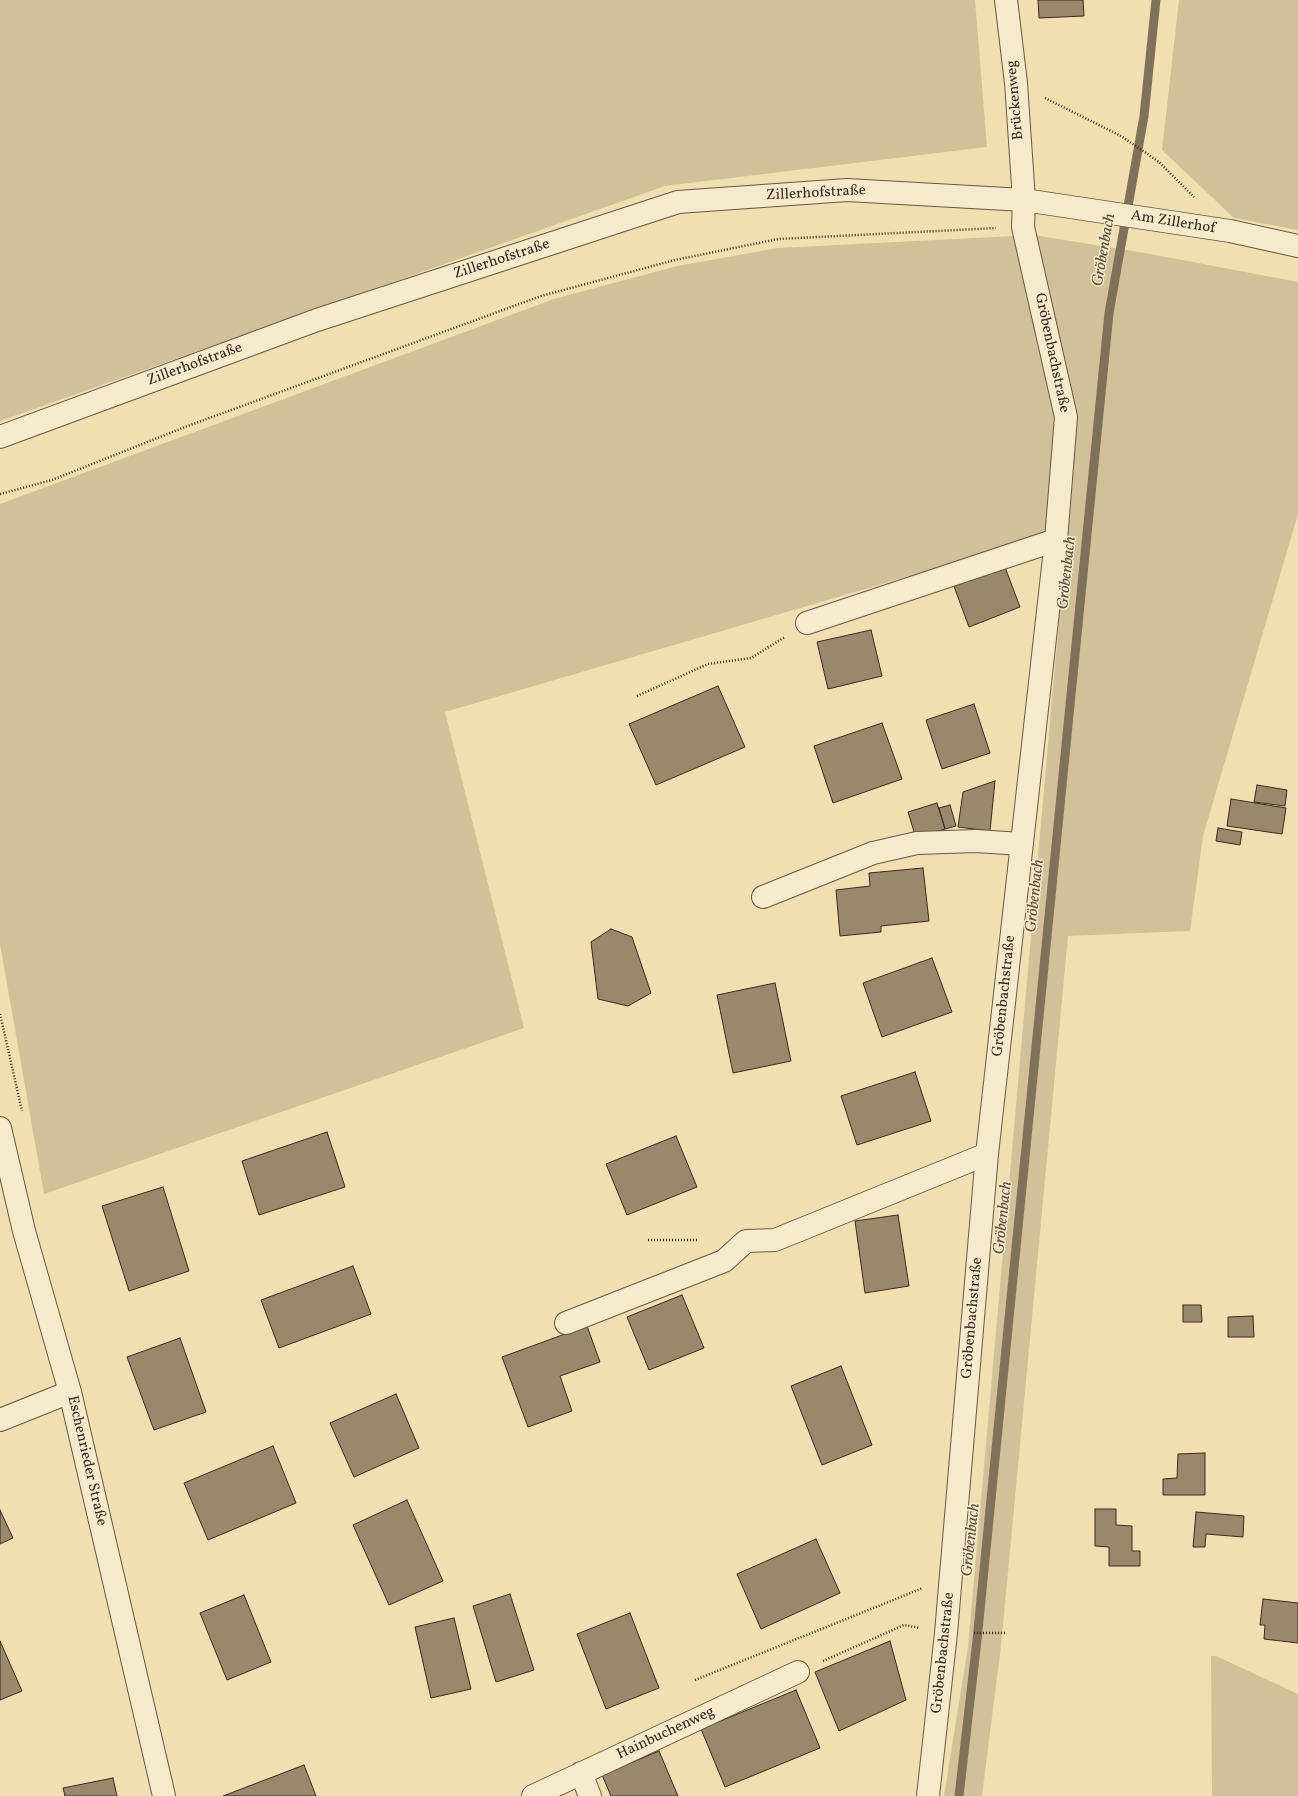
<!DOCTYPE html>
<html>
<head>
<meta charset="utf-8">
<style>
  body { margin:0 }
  canvas { display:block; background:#f1dfb2 }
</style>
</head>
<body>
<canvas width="1298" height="1796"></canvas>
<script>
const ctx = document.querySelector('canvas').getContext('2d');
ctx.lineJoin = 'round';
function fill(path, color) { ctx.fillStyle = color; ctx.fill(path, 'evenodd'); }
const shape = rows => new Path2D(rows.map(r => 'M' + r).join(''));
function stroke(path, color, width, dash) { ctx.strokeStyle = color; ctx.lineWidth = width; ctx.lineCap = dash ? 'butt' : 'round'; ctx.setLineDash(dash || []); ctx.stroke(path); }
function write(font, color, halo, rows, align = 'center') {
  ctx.font = font + ' Vollkorn,serif'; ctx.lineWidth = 3; ctx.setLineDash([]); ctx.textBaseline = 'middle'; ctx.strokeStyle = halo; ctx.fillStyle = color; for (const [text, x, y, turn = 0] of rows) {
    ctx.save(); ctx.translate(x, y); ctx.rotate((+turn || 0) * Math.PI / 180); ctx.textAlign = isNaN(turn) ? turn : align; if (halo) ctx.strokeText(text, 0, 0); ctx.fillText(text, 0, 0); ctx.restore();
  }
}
const green = shape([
  [0,0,975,0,987,147,665,186,0,421],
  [1179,0,1298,0,1298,230,1234,218,1162,150],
  [1034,235,1145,253,1298,282,1298,514,1203,836,1190,931,1068,936,1001,1646,982,1796,944,1796,968,1647,1067,530,445,712,524,1028,44,1194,0,944,0,504,554,299,677,266,778,248],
  [1211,1656,1216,1656,1298,1694,1298,1796,1212,1796]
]);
const stream = shape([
  [959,1796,977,1640,1109,313,1144,116,1156,0]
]);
const building = shape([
  [1038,0,1083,0,1084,16,1039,18,1038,0],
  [1003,562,1020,607,969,627,952,581,1003,562],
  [871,630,882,676,828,689,817,642,871,630],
  [718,686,745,747,656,785,629,724,718,686],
  [974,704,990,753,942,769,926,720,974,704],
  [882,723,902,779,833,803,814,746,882,723],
  [995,781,990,831,958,827,963,792,995,781],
  [1257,785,1287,790,1285,806,1254,802,1257,785],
  [1231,799,1286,808,1282,834,1227,826,1231,799],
  [937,803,945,829,933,833,915,835,908,812,937,803],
  [950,805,956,826,945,829,939,808,950,805],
  [1218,828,1242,832,1240,845,1216,841,1218,828],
  [923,868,929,921,881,926,881,932,840,936,836,890,870,886,869,873,923,868],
  [611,929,632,937,651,993,628,1006,598,999,591,942,611,929],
  [932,958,952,1012,882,1037,863,983,932,958],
  [775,983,791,1061,733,1073,717,995,775,983],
  [915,1072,931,1121,857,1145,841,1096,915,1072],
  [327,1132,345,1187,259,1215,242,1161,327,1132],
  [676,1136,697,1187,627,1215,606,1164,676,1136],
  [163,1187,189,1271,129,1291,102,1206,163,1187],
  [898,1215,909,1286,865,1293,855,1221,898,1215],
  [353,1266,371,1314,279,1348,261,1300,353,1266],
  [682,1295,704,1348,649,1370,627,1317,682,1295],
  [1183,1305,1201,1305,1202,1322,1183,1322,1183,1305],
  [1253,1316,1254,1337,1228,1337,1228,1317,1253,1316],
  [587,1326,600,1362,560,1376,572,1411,528,1427,502,1357,587,1326],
  [180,1338,206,1412,154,1430,127,1357,180,1338],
  [841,1366,872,1445,822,1465,791,1386,841,1366],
  [396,1394,419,1448,354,1477,330,1423,396,1394],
  [273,1446,296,1503,208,1540,184,1483,273,1446],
  [1205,1453,1205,1495,1163,1495,1163,1479,1177,1478,1178,1454,1205,1453],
  [407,1500,443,1581,389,1605,353,1525,407,1500],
  [1095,1509,1116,1509,1116,1525,1132,1526,1132,1551,1140,1551,1140,1566,1109,1566,1109,1547,1095,1546,1095,1509],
  [0,1510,13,1538,0,1544,0,1510],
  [1196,1512,1244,1516,1243,1537,1206,1534,1205,1547,1193,1547,1196,1512],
  [816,1539,840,1593,761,1629,737,1574,816,1539],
  [510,1594,534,1670,496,1682,473,1606,510,1594],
  [244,1595,271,1662,227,1680,200,1613,244,1595],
  [1263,1599,1298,1603,1298,1643,1264,1639,1265,1625,1260,1625,1263,1599],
  [630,1613,659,1688,606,1709,577,1634,630,1613],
  [454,1618,471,1689,431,1698,415,1627,454,1618],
  [0,1641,22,1691,0,1700,0,1641],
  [890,1641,906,1700,839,1731,815,1672,890,1641],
  [796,1690,820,1748,725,1787,701,1729,796,1690],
  [659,1751,678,1796,611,1796,602,1775,659,1751],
  [304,1765,316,1796,223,1796,304,1765],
  [113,1778,117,1796,65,1796,63,1788,113,1778]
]);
const path = shape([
  [1045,98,1121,136,1159,162,1194,197],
  [0,494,52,480,185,427,541,296,675,260,778,239,996,228],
  [637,696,708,664,751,658,785,637],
  [0,1014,22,1111],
  [648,1240,697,1240],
  [974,1633,1007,1633],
  [823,1661,904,1625,920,1628],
  [695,1680,923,1588]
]);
const minor = shape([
  [0,437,317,320,678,202,847,190,1024,200,1230,231,1298,246],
  [807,623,1056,540],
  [763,897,873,853,917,843,976,841,1022,844],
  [0,1128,24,1231,70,1392,164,1796],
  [566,1323,724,1261,746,1241,775,1240,987,1154],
  [0,1420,70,1392],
  [581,1773,590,1796],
  [533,1796,798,1672],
  [928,1796,946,1633,987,1154,1056,540,1066,417,1023,227,1024,200,1016,83,1006,0]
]);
const streetNames = [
  ["Brückenweg",1016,100,-95],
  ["Zillerhofstraße",816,194,-3],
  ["Am Zillerhof",1173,223,9],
  ["Zillerhofstraße",502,260,-18],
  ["Gröbenbachstraße",1051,353,78],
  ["Zillerhofstraße",195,365,-20],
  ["Gröbenbachstraße",1005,996,-84],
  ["Gröbenbachstraße",973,1318,-85],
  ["Eschenrieder Straße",86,1461,77],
  ["Gröbenbachstraße",944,1653,-84],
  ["Hainbuchenweg",666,1734,-25]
];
const waterNames = [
  ["Gröbenbach",1105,250,-80],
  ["Gröbenbach",1068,573,-84],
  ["Gröbenbach",1036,896,-84],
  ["Gröbenbach",1004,1218,-84],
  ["Gröbenbach",972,1540,-84]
];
fill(green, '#d2c099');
stroke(stream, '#82715a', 9);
fill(building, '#99886c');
stroke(building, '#392a20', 1);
stroke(minor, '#675744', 24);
stroke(path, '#392a20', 2.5, [1, 2]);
stroke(minor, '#f6eacd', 22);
write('15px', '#392a20', '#f6eacd', streetNames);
write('italic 16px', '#5d4e3d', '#f6eacd', waterNames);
</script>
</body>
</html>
